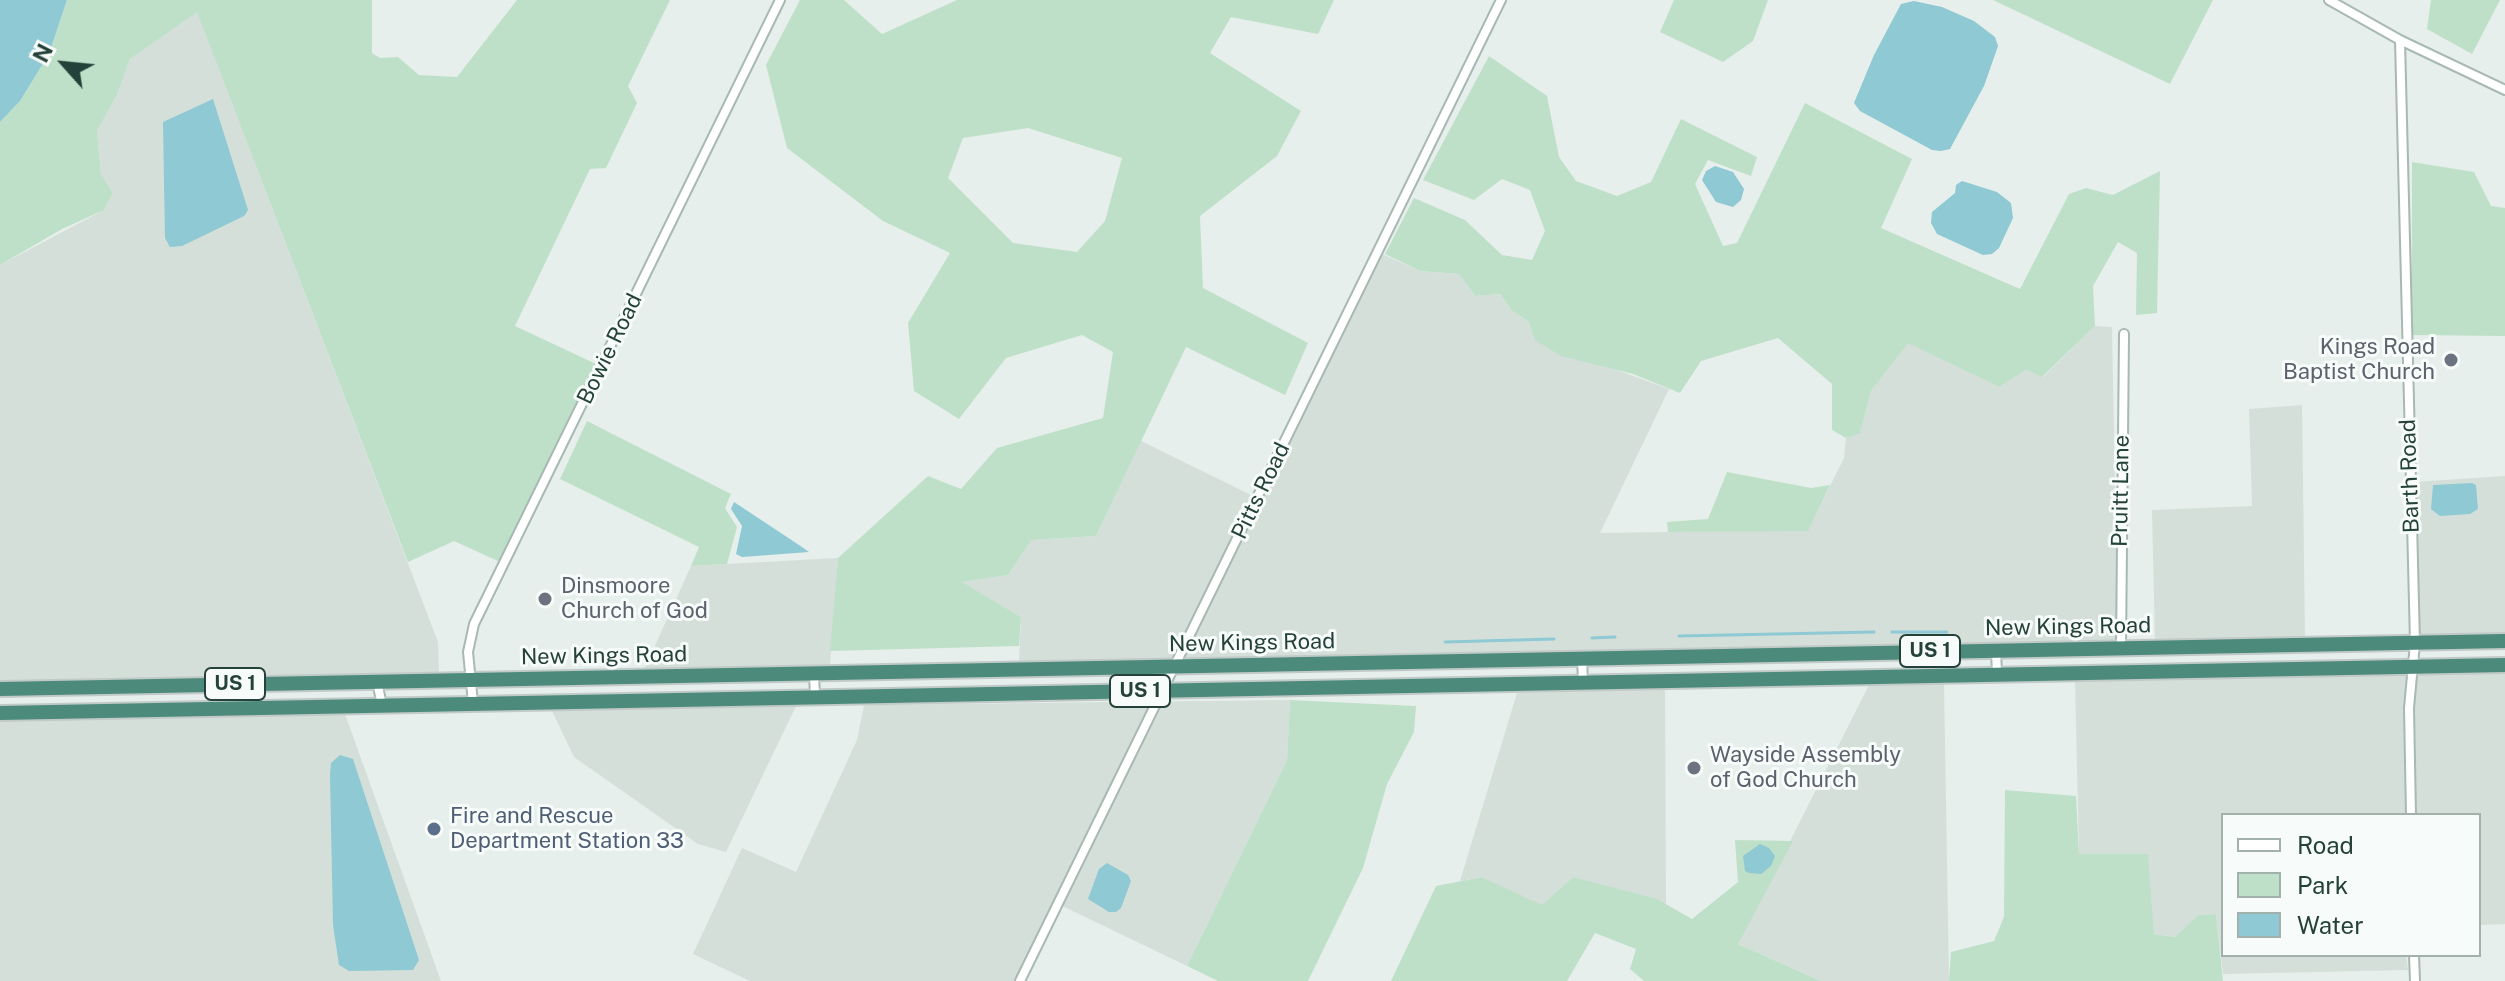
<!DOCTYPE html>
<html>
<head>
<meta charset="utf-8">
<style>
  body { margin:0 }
  #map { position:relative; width:2505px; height:981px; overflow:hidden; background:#e6efeb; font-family:"Public Sans",sans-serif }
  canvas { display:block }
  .legend { position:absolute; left:2221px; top:813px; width:260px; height:144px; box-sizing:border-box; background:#f7fbf9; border:2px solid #a3b1ad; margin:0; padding:10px 14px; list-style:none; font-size:24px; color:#24423a }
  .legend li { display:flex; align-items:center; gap:16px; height:40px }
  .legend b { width:40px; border:2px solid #a3b1ad }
  .north { position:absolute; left:24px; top:24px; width:80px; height:80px; -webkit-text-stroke:6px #f7fbf9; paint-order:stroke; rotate:297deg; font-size:22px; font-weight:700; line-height:32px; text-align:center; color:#24423a }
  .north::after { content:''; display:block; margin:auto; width:28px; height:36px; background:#24423a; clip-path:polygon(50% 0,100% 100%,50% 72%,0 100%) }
</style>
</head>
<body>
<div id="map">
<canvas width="2505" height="981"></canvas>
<ul class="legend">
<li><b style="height:10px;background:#fff"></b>Road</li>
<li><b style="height:22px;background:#bfe0c8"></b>Park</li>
<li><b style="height:22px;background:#8ec9d4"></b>Water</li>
</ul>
<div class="north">N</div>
</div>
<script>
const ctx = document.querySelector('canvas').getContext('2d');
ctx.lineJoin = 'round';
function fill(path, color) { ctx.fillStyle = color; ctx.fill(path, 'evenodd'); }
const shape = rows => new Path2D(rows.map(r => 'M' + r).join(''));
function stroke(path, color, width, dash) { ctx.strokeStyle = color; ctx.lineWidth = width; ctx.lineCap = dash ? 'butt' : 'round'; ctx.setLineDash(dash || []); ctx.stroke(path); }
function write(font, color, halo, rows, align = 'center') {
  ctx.font = font + ' "Public Sans",sans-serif'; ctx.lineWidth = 6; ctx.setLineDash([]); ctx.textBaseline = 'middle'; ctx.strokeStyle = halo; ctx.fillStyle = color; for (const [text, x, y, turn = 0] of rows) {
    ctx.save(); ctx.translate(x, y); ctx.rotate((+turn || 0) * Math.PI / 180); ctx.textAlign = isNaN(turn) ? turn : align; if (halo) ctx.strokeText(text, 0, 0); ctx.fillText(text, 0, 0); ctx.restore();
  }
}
const built = shape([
  [197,11,438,642,439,674,0,681,0,265,104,210,113,193,101,174,97,131,117,95,130,59],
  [1373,250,1420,271,1459,274,1475,296,1500,294,1512,311,1528,321,1535,340,1669,389,1600,533,1808,530,1844,458,1846,438,1860,432,1871,391,1908,342,1999,387,2026,370,2043,377,2095,326,2112,327,2118,644,1019,662,1021,617,961,582,1008,575,1030,540,1096,536,1141,441,1253,496],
  [2302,405,2305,638,2155,641,2152,510,2252,506,2249,409],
  [2505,476,2505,634,2419,635,2414,482],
  [838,558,830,665,644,670,691,566],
  [2505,672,2505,924,2479,925,2479,815,2223,815,2223,955,2406,955,2408,970,2223,974,2216,914,2198,915,2175,937,2154,934,2079,854,2075,682],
  [1870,683,1944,683,1949,981,1821,981,1738,944],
  [1665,689,1666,904,1573,877,1542,906,1482,877,1460,881,1517,693],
  [1290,700,1287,760,1187,966,1054,902,1014,981,750,981,693,954,742,848,796,872,857,740,864,705],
  [796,706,726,852,698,844,574,757,552,711],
  [345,714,441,981,0,981,0,720]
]);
const green = shape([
  [67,0,372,0,372,53,380,58,398,57,419,75,457,77,517,0,670,0,628,86,637,103,606,168,590,169,515,326,596,364,500,562,454,541,408,562,197,12,130,59,117,95,97,131,101,174,113,193,104,210,62,229,0,265,0,122,20,101,49,54],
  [800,0,844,0,882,34,957,0,1334,0,1318,34,1231,17,1210,53,1301,111,1277,156,1200,216,1203,288,1308,343,1285,395,1186,347,1096,536,1031,540,1008,575,962,582,1021,617,1019,646,830,651,838,558,928,476,961,489,997,448,1103,418,1113,352,1082,335,1006,358,959,419,914,391,908,323,950,253,883,221,787,148,766,65],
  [1028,128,1122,158,1105,221,1077,252,1013,243,948,178,963,138],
  [1674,0,1768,0,1753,41,1723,62,1660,32],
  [1993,0,2213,0,2170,84],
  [2431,0,2500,0,2472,54,2427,29],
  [1489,56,1547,96,1559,157,1576,181,1617,196,1651,182,1681,119,1757,157,1751,176,1708,160,1695,184,1723,246,1737,243,1805,103,1912,159,1881,228,2020,289,2069,194,2086,188,2113,195,2160,171,2157,313,2136,315,2137,253,2118,242,2093,286,2095,326,2042,377,2026,370,1999,387,1908,343,1871,391,1860,433,1846,438,1832,430,1832,384,1778,338,1701,361,1680,393,1633,374,1561,356,1535,340,1528,321,1512,311,1500,294,1475,296,1459,274,1420,271,1385,254,1414,198,1465,220,1502,255,1532,260,1545,231,1530,190,1502,179,1474,200,1423,180],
  [2412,162,2474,172,2491,206,2505,208,2505,336,2412,335],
  [587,421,731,494,725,508,737,527,727,564,691,566,699,547,560,479],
  [1727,472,1811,488,1830,485,1808,531,1668,532,1667,522,1708,519],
  [1290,700,1416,706,1414,732,1387,784,1363,868,1308,981,1218,981,1187,966,1287,760],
  [2005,790,2076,796,2079,854,2148,854,2154,934,2175,937,2198,915,2216,914,2223,981,1949,981,1951,952,1994,941,2004,917],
  [1735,840,1793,841,1738,944,1821,981,1644,981,1630,969,1636,949,1595,933,1567,981,1391,981,1436,886,1482,877,1542,905,1573,877,1657,899,1692,919,1738,882]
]);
const water = shape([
  [0,0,67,0,49,54,20,101,0,122],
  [1914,1,1942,7,1974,21,1995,37,1998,46,1984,86,1950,149,1941,151,1932,150,1860,111,1854,103,1874,55,1901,4],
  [213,99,248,210,244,216,182,246,170,247,165,238,163,122],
  [1715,166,1733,172,1744,189,1741,200,1733,207,1716,202,1702,180,1706,171],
  [1962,181,1997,192,2011,203,2013,218,1999,248,1992,254,1983,255,1937,234,1931,223,1932,212,1955,193,1956,185],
  [2472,483,2476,485,2478,509,2470,514,2440,516,2431,509,2433,485],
  [734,502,802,547,809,552,742,557,736,554,742,526,731,509],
  [340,755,353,759,419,960,413,970,349,971,339,965,333,925,330,775,331,763],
  [1760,844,1769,848,1775,856,1771,866,1761,874,1749,873,1745,871,1743,856],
  [1107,863,1128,875,1131,881,1121,908,1116,912,1109,912,1088,899,1099,869]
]);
const stream = shape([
  [1892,632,1947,632],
  [1679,636,1874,632],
  [1592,638,1615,637],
  [1445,642,1554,639]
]);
const minor = shape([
  [2329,0,2400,40,2505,90],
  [2400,40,2415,643,2409,708,2411,815],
  [2121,649,2124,334],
  [1996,650,1997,674],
  [1582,658,1583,682],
  [814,673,815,697],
  [377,682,382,705],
  [473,703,468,652,474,624,780,0],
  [2414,955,2415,981],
  [1020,981,1501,0]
]);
const trunk = shape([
  [0,689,2505,641],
  [0,713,2505,665]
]);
const markers = [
  [2451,360,8,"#6b7280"],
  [545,599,8,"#6b7280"],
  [1694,768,8,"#6b7280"],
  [434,829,8,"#5c6f8a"]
];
const shields = [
  [1930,651,60],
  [235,684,60],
  [1140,691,60]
];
const shieldNames = [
  ["US 1",1930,651],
  ["US 1",235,684],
  ["US 1",1140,691]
];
const worshipNames = [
  ["Kings Road",2435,347,"right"],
  ["Baptist Church",2435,372,"right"],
  ["Dinsmoore",561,586],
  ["Church of God",561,611],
  ["Wayside Assembly",1710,755],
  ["of God Church",1710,780]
];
const streetNames = [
  ["Bowie Road",610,349,-64],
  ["Barth Road",2410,476,-92],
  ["Pitts Road",1261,491,-64],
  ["Pruitt Lane",2121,491,-89],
  ["New Kings Road",2068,627,-1],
  ["New Kings Road",1252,643,-1],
  ["New Kings Road",604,656,-1]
];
const serviceNames = [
  ["Fire and Rescue",450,816],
  ["Department Station 33",450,841]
];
fill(built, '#d4dfda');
fill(green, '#bfe0c8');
fill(water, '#8ec9d4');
stroke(stream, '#8ec9d4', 3);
stroke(minor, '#a8b8b2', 12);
stroke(trunk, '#c2cac8', 18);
stroke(minor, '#fff', 8);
stroke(trunk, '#4c8a7c', 14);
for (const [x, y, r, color] of markers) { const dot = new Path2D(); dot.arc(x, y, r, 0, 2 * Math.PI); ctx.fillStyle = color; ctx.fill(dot); stroke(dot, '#f7fbf9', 3); }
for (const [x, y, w] of shields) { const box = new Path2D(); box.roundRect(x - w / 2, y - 16, w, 32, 6); ctx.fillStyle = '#f7fbf9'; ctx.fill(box); stroke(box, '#24423a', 2); }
write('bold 20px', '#24423a', null, shieldNames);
write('22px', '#5b616d', '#f7fbf9', worshipNames, 'left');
write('22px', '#24423a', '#f7fbf9', streetNames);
write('22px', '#4e5e75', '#f7fbf9', serviceNames, 'left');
</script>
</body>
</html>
